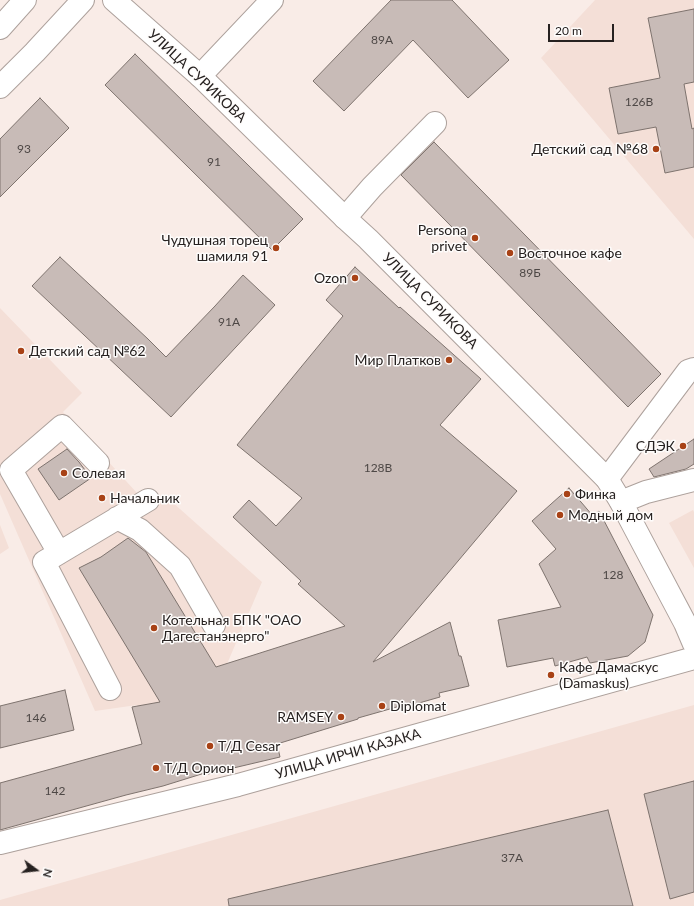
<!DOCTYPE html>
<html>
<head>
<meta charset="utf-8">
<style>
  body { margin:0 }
  #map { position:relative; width:694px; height:906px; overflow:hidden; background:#f9ece7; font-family:Lato,sans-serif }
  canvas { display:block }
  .north { position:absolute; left:16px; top:850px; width:40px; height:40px; -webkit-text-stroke:3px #fefcfb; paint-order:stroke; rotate:105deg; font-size:11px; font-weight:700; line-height:16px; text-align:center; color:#262120 }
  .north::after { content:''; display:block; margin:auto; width:14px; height:18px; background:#262120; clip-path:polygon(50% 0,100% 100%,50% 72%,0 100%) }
  .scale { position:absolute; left:548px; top:24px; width:66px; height:18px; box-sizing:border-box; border:2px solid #262120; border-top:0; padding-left:5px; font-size:12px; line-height:14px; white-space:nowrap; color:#262120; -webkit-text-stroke:3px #fefcfb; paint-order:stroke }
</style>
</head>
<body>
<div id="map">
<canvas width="694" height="906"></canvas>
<div class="north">N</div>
<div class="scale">20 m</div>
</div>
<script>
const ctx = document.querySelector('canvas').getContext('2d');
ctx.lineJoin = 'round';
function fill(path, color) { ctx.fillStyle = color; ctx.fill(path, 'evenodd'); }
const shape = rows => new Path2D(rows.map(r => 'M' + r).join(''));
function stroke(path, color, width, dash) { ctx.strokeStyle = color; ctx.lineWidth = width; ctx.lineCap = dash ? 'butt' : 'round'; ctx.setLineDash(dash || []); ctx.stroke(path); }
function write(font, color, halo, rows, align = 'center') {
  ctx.font = font + ' Lato,sans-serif'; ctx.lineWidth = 3; ctx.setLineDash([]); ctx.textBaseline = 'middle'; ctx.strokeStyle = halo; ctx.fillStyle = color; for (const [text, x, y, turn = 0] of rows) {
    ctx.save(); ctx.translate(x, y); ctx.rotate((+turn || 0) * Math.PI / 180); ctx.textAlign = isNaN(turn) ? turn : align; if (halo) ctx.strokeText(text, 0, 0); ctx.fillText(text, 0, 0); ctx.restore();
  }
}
const built = shape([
  [595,0,694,0,694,239,541,58],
  [0,308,82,393,63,412,137,493,148,500,171,501,262,582,227,664,203,670,156,735,137,705,95,711,0,494],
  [693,510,694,512,694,568,669,523],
  [0,525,9,548,0,554],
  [694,705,694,906,0,906,0,900]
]);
const building = shape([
  [391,0,452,0,509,60,468,98,413,40,344,111,313,81,391,0],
  [694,9,694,82,684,84,692,129,694,128,694,167,665,173,656,127,618,134,609,88,660,78,648,18,694,9],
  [135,54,303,219,272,250,105,85,135,54],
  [40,98,69,128,0,197,0,139,40,98],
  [434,142,661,374,628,407,401,175,434,142],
  [60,257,148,339,166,357,215,306,243,275,275,305,171,417,32,286,60,257],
  [355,267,399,308,400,307,481,379,440,425,517,491,373,662,450,622,459,656,461,656,469,686,439,693,440,697,412,705,411,703,358,718,358,719,277,744,280,757,208,774,208,772,163,786,126,795,0,830,0,783,142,744,132,707,160,702,79,568,101,557,128,538,146,552,216,667,345,626,298,584,301,581,233,517,249,500,276,526,302,498,237,445,343,316,326,300,355,267],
  [694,439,694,464,686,469,654,477,649,469,694,439],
  [67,449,79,462,91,478,59,500,38,469,67,449],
  [569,488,593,516,599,511,653,615,645,642,628,656,590,663,587,657,555,666,553,658,507,667,498,620,561,607,539,564,556,549,532,521,569,488],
  [65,690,74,730,0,748,0,706,65,690],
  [694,781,694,892,670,899,644,794,694,781],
  [608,810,633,906,229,906,228,899,608,810]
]);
const minor = shape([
  [200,76,272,0],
  [0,87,35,52,83,0],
  [345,218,372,187,435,123],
  [98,463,62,426,11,470,59,553,148,500],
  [607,479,688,371,694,369],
  [621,502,646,492,694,480],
  [117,518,140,530,180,566,214,625],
  [59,553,44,562,110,689]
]);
const major = shape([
  [114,0,200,76,345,218,368,239,607,479,621,502,685,623,694,644],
  [0,28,25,0],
  [0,843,238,785,694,658]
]);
const markers = [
  [656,149,4,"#a84216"],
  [475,238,4,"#a84216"],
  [276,248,4,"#a84216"],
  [510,253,4,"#a84216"],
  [355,278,4,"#a84216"],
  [21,351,4,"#a84216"],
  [449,360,4,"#a84216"],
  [683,446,4,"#a84216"],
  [64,473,4,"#a84216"],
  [567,494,4,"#a84216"],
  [102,498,4,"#a84216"],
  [560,515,4,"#a84216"],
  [154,628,4,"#a84216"],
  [551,675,4,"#a84216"],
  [382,706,4,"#a84216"],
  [341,717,4,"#a84216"],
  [210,746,4,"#a84216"],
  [156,768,4,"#a84216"]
];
const numberNames = [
  ["89А",382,40],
  ["126В",639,102],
  ["93",24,149],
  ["91",214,162],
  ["89Б",530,273],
  ["91А",229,322],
  ["128В",378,468],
  ["128",613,575],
  ["146",36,718],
  ["142",55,791],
  ["37А",512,858]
];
const streetNames = [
  ["УЛИЦА СУРИКОВА",197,76,43],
  ["УЛИЦА СУРИКОВА",430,301,45],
  ["УЛИЦА ИРЧИ КАЗАКА",348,754,-16]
];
const poiNames = [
  ["Детский сад №68",648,149,"right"],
  ["Persona",467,230,"right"],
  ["privet",467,246,"right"],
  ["Чудушная торец",268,240,"right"],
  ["шамиля 91",268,256,"right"],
  ["Восточное кафе",518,253],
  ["Ozon",347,278,"right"],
  ["Детский сад №62",29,351],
  ["Мир Платков",441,360,"right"],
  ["СДЭК",675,446,"right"],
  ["Солевая",72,473],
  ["Финка",575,494],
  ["Начальник",110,498],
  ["Модный дом",568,515],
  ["Котельная БПК \"ОАО",162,620],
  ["Дагестанэнерго\"",162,636],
  ["Кафе Дамаскус",559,667],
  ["(Damaskus)",559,683],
  ["Diplomat",390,706],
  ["RAMSEY",333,717,"right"],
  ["Т/Д Cesar",218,746],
  ["Т/Д Орион",164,768]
];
fill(built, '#f4dfd7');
fill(building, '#c8bbb7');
stroke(building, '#7e736e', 1);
stroke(minor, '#ada19c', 24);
stroke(major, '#ada19c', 24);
stroke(minor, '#fff', 22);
stroke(major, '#fff', 22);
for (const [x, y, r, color] of markers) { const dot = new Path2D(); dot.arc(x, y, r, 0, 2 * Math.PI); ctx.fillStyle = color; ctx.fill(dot); stroke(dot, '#fefcfb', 1.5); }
write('12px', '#4e4846', null, numberNames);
write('14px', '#262120', '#fefcfb', streetNames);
write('14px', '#262120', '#fefcfb', poiNames, 'left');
</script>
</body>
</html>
